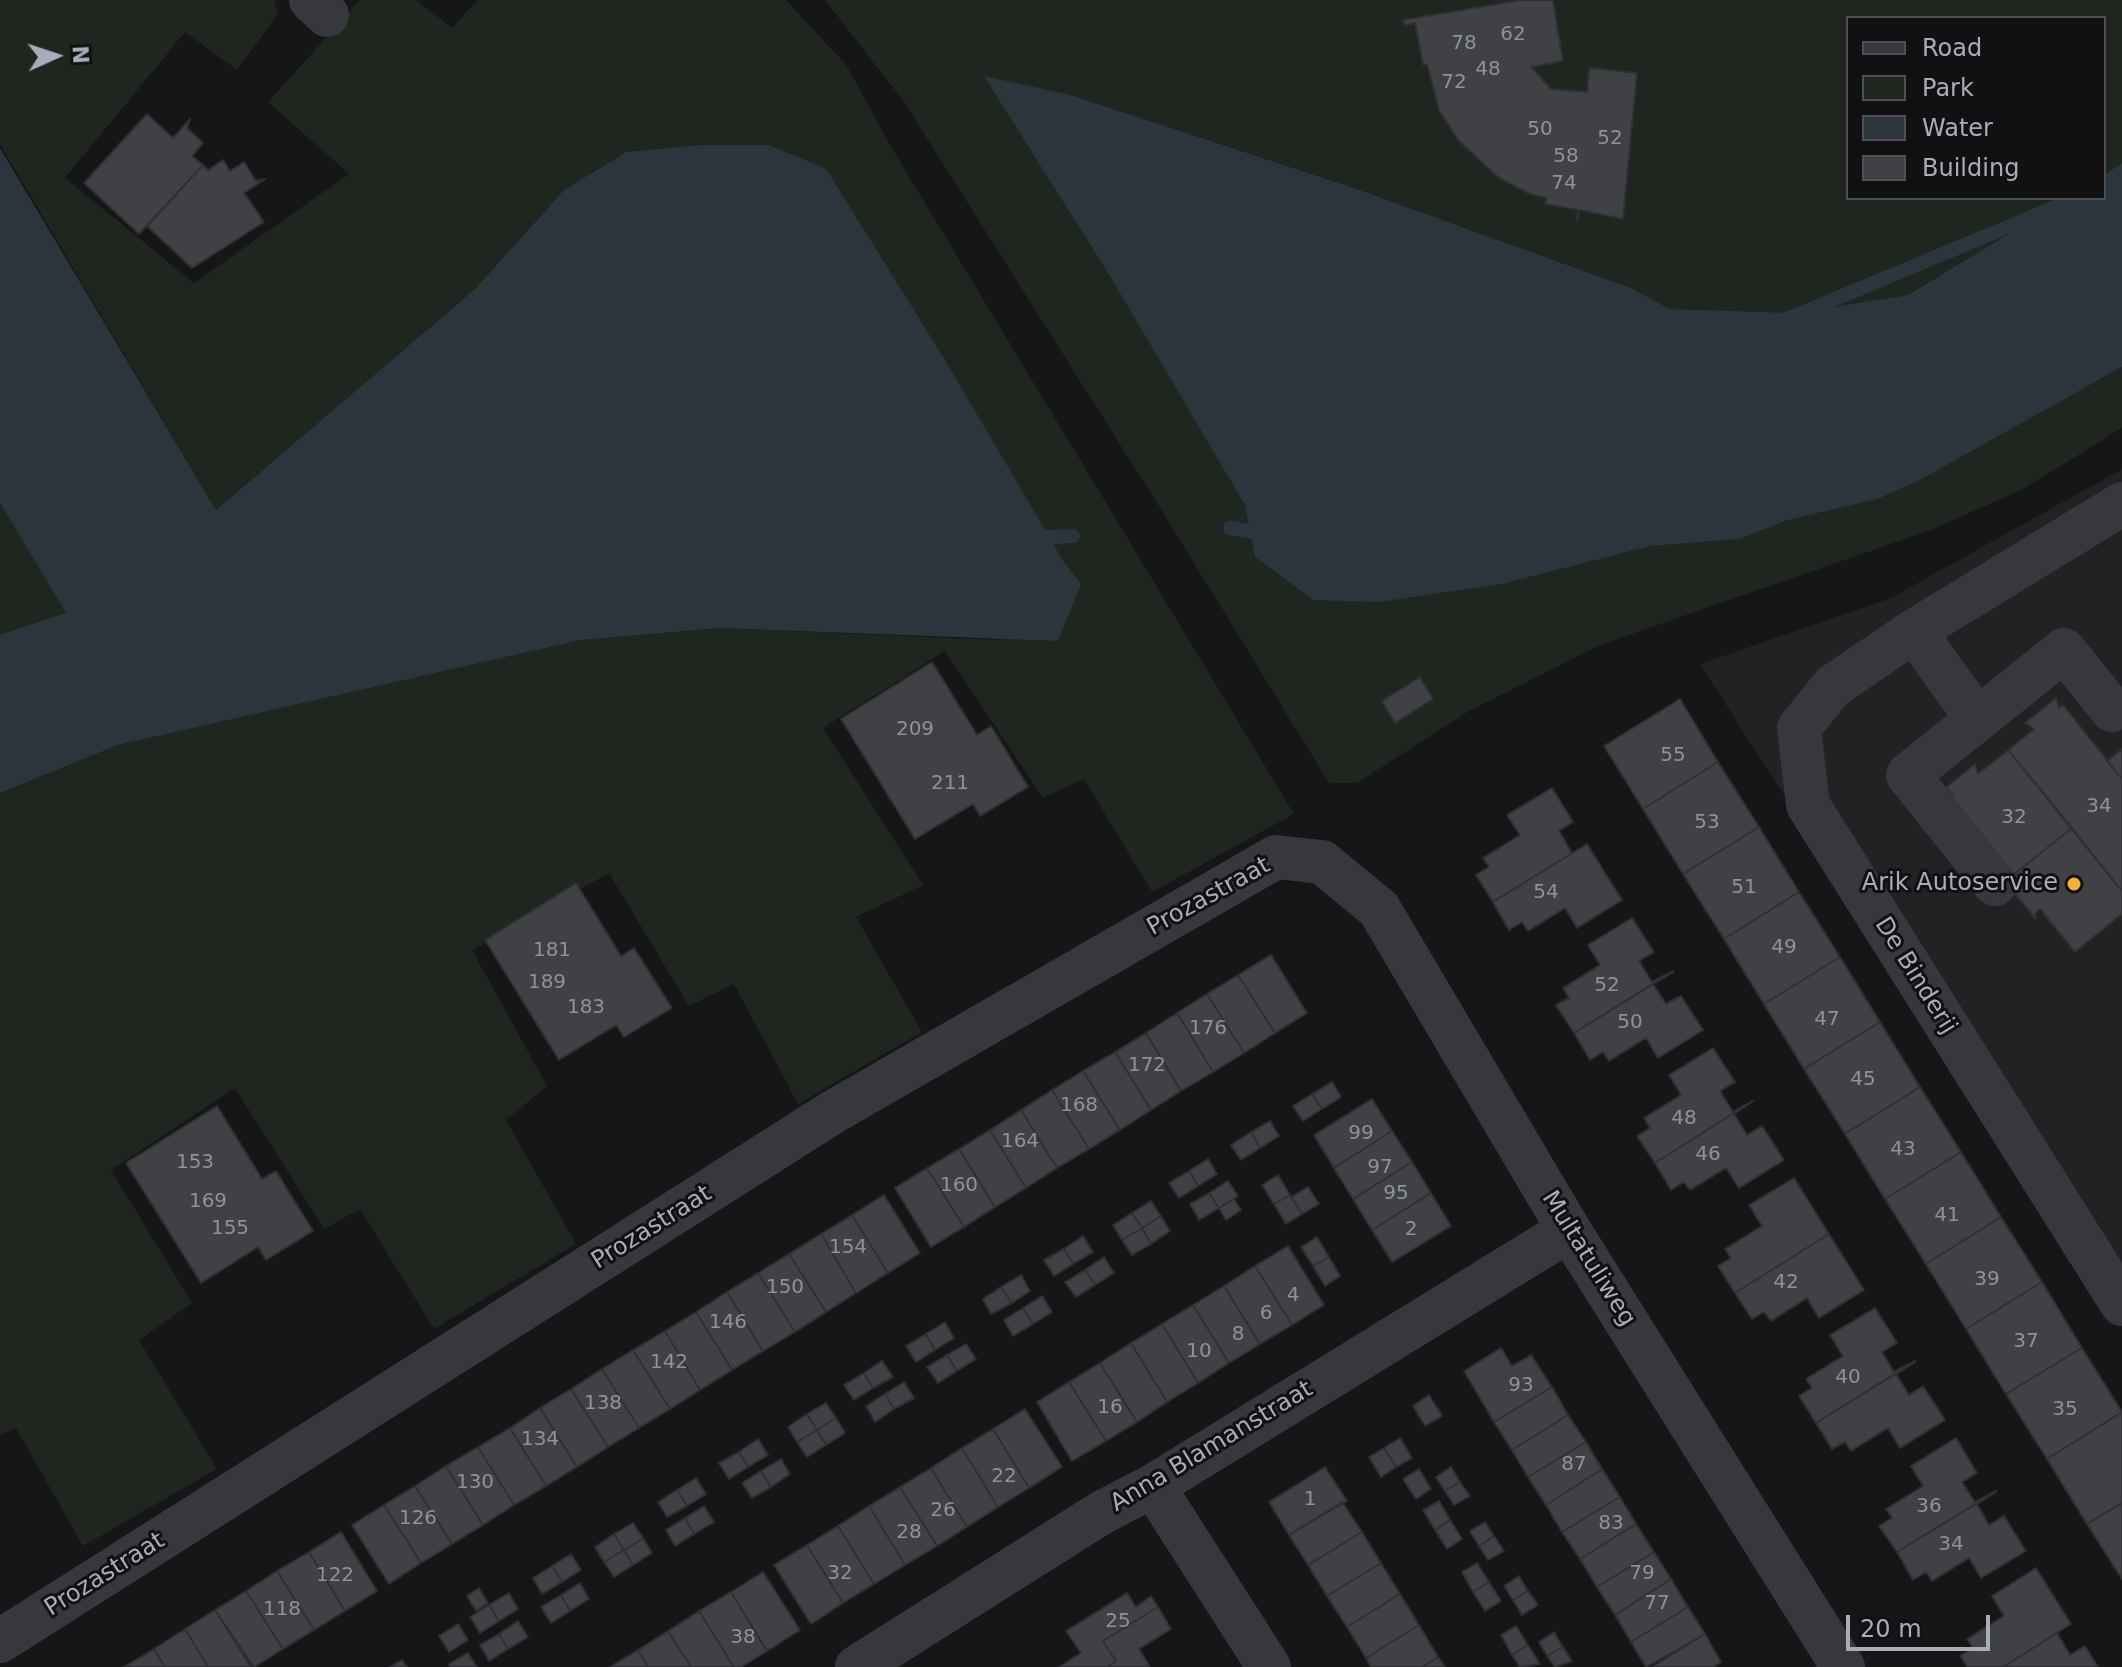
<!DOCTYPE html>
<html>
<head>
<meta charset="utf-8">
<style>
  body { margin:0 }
  #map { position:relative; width:2122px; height:1667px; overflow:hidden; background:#161618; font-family:"DejaVu Sans",sans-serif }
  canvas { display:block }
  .legend { position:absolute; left:1846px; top:16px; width:260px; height:184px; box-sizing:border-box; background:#111113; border:2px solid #4d4f55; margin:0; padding:10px 14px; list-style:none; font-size:24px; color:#a8adb8 }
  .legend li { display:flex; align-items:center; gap:16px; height:40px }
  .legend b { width:40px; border:2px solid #4d4f55 }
  .north { position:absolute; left:16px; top:16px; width:80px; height:80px; -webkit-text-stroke:6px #111113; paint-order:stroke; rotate:87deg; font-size:22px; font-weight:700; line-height:32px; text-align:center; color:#a8adb8 }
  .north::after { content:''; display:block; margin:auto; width:28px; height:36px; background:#a8adb8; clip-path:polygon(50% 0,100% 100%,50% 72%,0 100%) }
  .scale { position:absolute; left:1846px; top:1615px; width:144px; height:36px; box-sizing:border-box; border:4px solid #a8adb8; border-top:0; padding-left:10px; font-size:24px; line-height:28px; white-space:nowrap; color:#a8adb8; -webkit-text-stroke:6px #111113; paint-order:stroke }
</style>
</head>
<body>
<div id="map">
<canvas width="2122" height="1667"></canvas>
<ul class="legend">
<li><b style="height:10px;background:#37383d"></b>Road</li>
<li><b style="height:22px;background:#1e261f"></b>Park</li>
<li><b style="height:22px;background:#2c353c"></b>Water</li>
<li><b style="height:22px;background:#404145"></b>Building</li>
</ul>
<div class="north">N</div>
<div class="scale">20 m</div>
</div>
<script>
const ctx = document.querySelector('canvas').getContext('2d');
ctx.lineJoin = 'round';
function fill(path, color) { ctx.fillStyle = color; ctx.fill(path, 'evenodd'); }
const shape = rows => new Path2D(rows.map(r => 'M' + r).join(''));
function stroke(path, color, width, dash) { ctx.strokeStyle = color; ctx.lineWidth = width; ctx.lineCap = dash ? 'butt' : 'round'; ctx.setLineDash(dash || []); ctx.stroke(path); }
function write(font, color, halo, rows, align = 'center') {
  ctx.font = font + ' "DejaVu Sans",sans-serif'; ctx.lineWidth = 6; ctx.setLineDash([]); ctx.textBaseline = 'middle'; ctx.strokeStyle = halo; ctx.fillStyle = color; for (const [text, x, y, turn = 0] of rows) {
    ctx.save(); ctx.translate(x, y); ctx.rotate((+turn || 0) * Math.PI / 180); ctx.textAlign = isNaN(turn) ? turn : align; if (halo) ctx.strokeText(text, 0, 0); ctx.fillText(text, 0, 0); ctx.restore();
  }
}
const built = shape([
  [2122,469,2122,1324,1700,664,1891,598]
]);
const green = shape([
  [0,0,274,0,278,14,237,70,185,32,65,178,194,283,349,174,268,102,360,0,416,0,452,28,477,0,786,0,847,66,890,145,1294,814,1152,892,1084,779,1043,798,945,651,823,728,923,885,856,917,922,1032,798,1104,734,984,689,1006,609,873,472,950,547,1086,506,1120,576,1244,434,1329,360,1209,324,1229,235,1088,111,1170,192,1303,139,1340,217,1469,83,1546,16,1428,0,1435,0,793,118,745,581,640,720,628,998,640,1081,584,1064,562,826,170,769,145,699,145,626,152,564,190,475,289,216,510,0,144],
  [825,0,2122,0,2122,163,2104,175,2104,18,1848,18,1848,198,2068,198,1908,295,1797,313,1670,309,1631,288,1357,189,1071,95,985,77,1111,278,1246,505,1255,557,1381,602,1502,584,1651,546,1740,539,1788,520,1878,499,1920,480,2122,367,2122,428,2023,489,1931,530,1600,645,1469,711,1357,783,1329,783,1162,511,904,102],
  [0,503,67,614,0,635]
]);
const water = shape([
  [984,76,1071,95,1357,189,1631,288,1670,309,1797,313,1908,295,2068,198,2104,198,2104,175,2122,163,2122,367,1920,480,1878,499,1788,520,1740,539,1651,546,1502,584,1381,602,1314,600,1255,557,1245,505,1111,278],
  [699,145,769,145,826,169,945,360,1064,562,1081,584,1058,641,720,628,581,640,118,745,0,793,0,635,66,613,0,503,0,148,216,510,475,289,564,190,626,152]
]);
const stream = shape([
  [1787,319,2077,198],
  [1230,528,1269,535],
  [1032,538,1073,536]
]);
const building = shape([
  [1521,0,1553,0,1563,61,1531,67,1551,89,1587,92,1589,68,1637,73,1623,219,1579,210,1577,221,1578,210,1545,204,1546,198,1530,194,1499,178,1458,140,1439,110,1427,64,1423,65,1415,23,1404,25,1403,20,1521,0],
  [147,114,173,138,190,119,187,128,203,143,192,156,203,165,139,234,84,183,147,114],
  [223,160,230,171,244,162,256,181,265,179,244,193,264,222,192,268,147,226,203,165,208,170,223,160],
  [932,662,977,735,991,726,1028,787,980,816,973,804,915,839,841,719,932,662],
  [1420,677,1433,699,1395,723,1382,701,1420,677],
  [2056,698,2059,708,2063,705,2122,779,2122,891,2008,750,2034,729,2025,723,2056,698],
  [1680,699,1718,762,1643,809,1604,746,1680,699],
  [2122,749,2122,779,2107,761,2122,749],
  [2008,750,2072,828,2013,875,1950,797,1953,795,1948,789,1943,790,1975,764,1978,774,2008,750],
  [1718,762,1759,827,1683,874,1643,809,1718,762],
  [1552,788,1573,822,1559,831,1572,853,1493,902,1476,875,1489,867,1483,858,1520,835,1507,815,1552,788],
  [1759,827,1799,892,1724,939,1683,874,1759,827],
  [2072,828,2122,891,2122,914,2075,952,2040,909,2035,914,2036,919,2010,888,2014,889,2020,884,2013,875,2072,828],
  [1587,844,1622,900,1577,928,1565,908,1528,931,1522,922,1509,930,1493,902,1587,844],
  [576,883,621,956,634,948,672,1008,624,1037,616,1025,559,1060,485,940,576,883],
  [1799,892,1840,957,1764,1004,1724,939,1799,892],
  [1632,918,1654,952,1639,961,1652,982,1673,971,1574,1033,1556,1005,1569,998,1563,988,1600,965,1588,945,1632,918],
  [1271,955,1307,1013,1275,1033,1238,975,1271,955],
  [1840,957,1880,1022,1804,1069,1764,1004,1840,957],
  [1673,972,1653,984,1666,1004,1681,996,1703,1030,1658,1058,1646,1038,1609,1061,1603,1052,1590,1060,1574,1033,1673,972],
  [1238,975,1275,1033,1244,1053,1207,994,1238,975],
  [1207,994,1244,1053,1213,1072,1177,1013,1207,994],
  [1177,1013,1213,1072,1181,1091,1146,1033,1177,1013],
  [1880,1022,1920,1087,1845,1134,1804,1069,1880,1022],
  [1146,1033,1181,1091,1151,1110,1115,1052,1146,1033],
  [1713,1048,1735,1082,1720,1091,1733,1112,1753,1101,1655,1163,1637,1136,1650,1128,1644,1118,1681,1095,1669,1075,1713,1048],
  [1115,1052,1151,1110,1120,1130,1083,1071,1115,1052],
  [1083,1071,1120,1130,1089,1149,1052,1090,1083,1071],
  [1332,1082,1341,1097,1322,1109,1312,1094,1332,1082],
  [1920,1087,1961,1152,1885,1199,1845,1134,1920,1087],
  [1052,1090,1089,1149,1057,1168,1021,1110,1052,1090],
  [1312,1094,1322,1109,1303,1121,1293,1106,1312,1094],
  [1372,1099,1392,1131,1334,1168,1314,1135,1372,1099],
  [1753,1101,1734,1114,1747,1135,1762,1126,1784,1160,1739,1188,1726,1168,1690,1190,1684,1182,1671,1190,1655,1163,1753,1101],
  [217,1106,262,1179,276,1171,313,1231,266,1260,258,1247,201,1283,126,1163,217,1106],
  [1021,1110,1057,1168,1026,1188,990,1130,1021,1110],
  [1270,1121,1279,1136,1260,1148,1251,1132,1270,1121],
  [990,1130,1026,1188,995,1207,959,1149,990,1130],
  [1392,1131,1412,1162,1353,1199,1334,1168,1392,1131],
  [1251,1132,1260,1148,1241,1160,1231,1145,1251,1132],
  [959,1149,995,1207,964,1227,927,1168,959,1149],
  [1961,1152,2001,1217,1926,1264,1885,1199,1961,1152],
  [1208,1159,1217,1174,1198,1186,1189,1171,1208,1159],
  [1412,1162,1431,1193,1372,1230,1353,1199,1412,1162],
  [927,1168,964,1227,931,1247,895,1188,927,1168],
  [1189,1171,1198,1186,1179,1198,1169,1183,1189,1171],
  [1278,1175,1290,1195,1274,1204,1262,1185,1278,1175],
  [1794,1178,1829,1234,1735,1293,1718,1266,1731,1258,1725,1249,1762,1226,1749,1205,1794,1178],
  [1228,1181,1238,1196,1219,1208,1209,1193,1228,1181],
  [1308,1187,1319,1204,1302,1214,1291,1197,1308,1187],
  [1209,1193,1219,1208,1199,1220,1190,1204,1209,1193],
  [1431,1193,1451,1226,1392,1262,1372,1230,1431,1193],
  [884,1195,920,1253,888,1273,852,1215,884,1195],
  [1290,1195,1302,1214,1286,1224,1274,1204,1290,1195],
  [1234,1199,1241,1210,1226,1220,1219,1208,1234,1199],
  [1151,1201,1161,1216,1142,1228,1132,1213,1151,1201],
  [1132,1213,1142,1228,1122,1240,1113,1225,1132,1213],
  [852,1215,888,1273,856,1293,821,1234,852,1215],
  [1161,1216,1170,1231,1151,1244,1142,1228,1161,1216],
  [2001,1217,2042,1282,1966,1329,1926,1264,2001,1217],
  [1142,1228,1151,1244,1132,1255,1122,1240,1142,1228],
  [821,1234,856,1293,826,1312,789,1254,821,1234],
  [1829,1234,1864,1290,1819,1318,1807,1298,1771,1321,1764,1312,1752,1319,1735,1293,1829,1234],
  [1083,1236,1093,1252,1073,1264,1064,1249,1083,1236],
  [1317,1237,1329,1257,1313,1266,1301,1247,1317,1237],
  [1288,1246,1324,1305,1292,1325,1255,1266,1288,1246],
  [1064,1249,1073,1264,1054,1276,1044,1260,1064,1249],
  [789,1254,826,1312,795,1332,758,1273,789,1254],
  [1104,1257,1114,1273,1095,1285,1085,1270,1104,1257],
  [1329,1257,1340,1276,1325,1286,1313,1266,1329,1257],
  [1255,1266,1292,1325,1260,1344,1224,1286,1255,1266],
  [1085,1270,1095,1285,1076,1297,1065,1282,1085,1270],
  [758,1273,795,1332,763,1351,727,1292,758,1273],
  [1021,1275,1030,1291,1012,1303,1001,1287,1021,1275],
  [2042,1282,2082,1348,2006,1394,1966,1329,2042,1282],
  [1224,1286,1260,1344,1229,1363,1193,1305,1224,1286],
  [1001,1287,1012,1303,991,1314,983,1299,1001,1287],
  [727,1292,763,1351,732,1370,696,1312,727,1292],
  [1042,1296,1052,1312,1033,1324,1023,1308,1042,1296],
  [1193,1305,1229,1363,1198,1383,1162,1324,1193,1305],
  [1023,1308,1033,1324,1013,1336,1004,1320,1023,1308],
  [1875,1308,1897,1343,1882,1352,1894,1372,1915,1361,1816,1423,1799,1396,1812,1388,1806,1379,1843,1356,1830,1335,1875,1308],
  [696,1312,732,1370,700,1390,665,1331,696,1312],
  [945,1322,954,1338,935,1350,926,1334,945,1322],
  [1162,1324,1198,1383,1167,1402,1131,1343,1162,1324],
  [665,1331,700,1390,670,1409,633,1350,665,1331],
  [926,1334,935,1350,916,1362,906,1346,926,1334],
  [1131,1343,1167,1402,1137,1422,1100,1363,1131,1343],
  [966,1344,976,1359,957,1371,947,1355,966,1344],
  [1501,1348,1512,1366,1531,1355,1552,1387,1494,1422,1464,1371,1501,1348],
  [2082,1348,2122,1412,2047,1459,2006,1394,2082,1348],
  [633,1350,670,1409,639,1428,602,1369,633,1350],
  [947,1355,957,1371,938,1383,927,1367,947,1355],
  [882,1361,893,1377,873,1388,864,1373,882,1361],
  [1915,1362,1896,1374,1909,1395,1923,1386,1945,1420,1900,1448,1888,1428,1851,1451,1845,1442,1832,1449,1816,1423,1915,1362],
  [1100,1363,1137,1422,1106,1441,1069,1382,1100,1363],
  [602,1369,639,1428,608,1447,571,1389,602,1369],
  [864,1373,873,1388,854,1400,844,1385,864,1373],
  [904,1382,914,1398,894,1409,885,1394,904,1382],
  [1069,1382,1106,1441,1072,1461,1037,1402,1069,1382],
  [1552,1387,1568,1415,1512,1450,1494,1422,1552,1387],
  [571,1389,608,1447,577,1467,540,1408,571,1389],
  [885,1394,894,1409,875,1422,866,1406,885,1394],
  [1429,1395,1442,1416,1425,1426,1413,1406,1429,1395],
  [826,1403,836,1418,817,1430,807,1414,826,1403],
  [540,1408,577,1467,546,1486,510,1428,540,1408],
  [1025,1409,1062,1467,1029,1488,993,1429,1025,1409],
  [2122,1412,2122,1503,2087,1524,2047,1459,2122,1412],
  [807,1414,817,1430,797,1442,788,1427,807,1414],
  [1568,1415,1586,1442,1528,1477,1512,1450,1568,1415],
  [836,1418,845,1433,826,1445,817,1430,836,1418],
  [510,1428,546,1486,514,1505,478,1447,510,1428],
  [993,1429,1029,1488,998,1507,962,1448,993,1429],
  [817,1430,826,1445,807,1457,797,1442,817,1430],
  [1400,1438,1412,1458,1396,1467,1384,1448,1400,1438],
  [1956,1438,1977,1473,1962,1482,1975,1502,1996,1491,1897,1552,1879,1526,1892,1518,1886,1509,1923,1486,1911,1466,1956,1438],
  [758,1439,768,1455,748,1467,739,1452,758,1439],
  [1586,1442,1602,1469,1546,1505,1528,1477,1586,1442],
  [478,1447,514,1505,483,1525,446,1466,478,1447],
  [962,1448,998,1507,967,1527,931,1468,962,1448],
  [1384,1448,1396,1467,1381,1477,1369,1457,1384,1448],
  [739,1452,748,1467,729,1479,719,1463,739,1452],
  [781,1459,790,1474,771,1487,761,1471,781,1459],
  [446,1466,483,1525,452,1544,415,1486,446,1466],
  [1325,1467,1347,1501,1289,1535,1269,1502,1325,1467],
  [1451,1467,1460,1482,1445,1491,1436,1477,1451,1467],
  [931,1468,967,1527,937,1546,900,1487,931,1468],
  [1419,1469,1431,1489,1416,1499,1403,1479,1419,1469],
  [1602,1469,1620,1497,1562,1532,1546,1505,1602,1469],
  [761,1471,771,1487,752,1498,742,1483,761,1471],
  [696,1478,706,1494,687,1506,677,1490,696,1478],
  [1460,1482,1470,1496,1454,1505,1445,1491,1460,1482],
  [415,1486,452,1544,421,1563,384,1505,415,1486],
  [900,1487,937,1546,905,1565,869,1506,900,1487],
  [677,1490,687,1506,667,1517,658,1502,677,1490],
  [1996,1492,1977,1504,1989,1525,2004,1516,2026,1551,1981,1578,1969,1558,1932,1581,1926,1572,1913,1580,1897,1552,1996,1492],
  [1620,1497,1636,1524,1580,1559,1562,1532,1620,1497],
  [1439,1501,1450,1520,1435,1530,1423,1510,1439,1501],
  [1342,1502,1362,1532,1308,1565,1289,1535,1342,1502],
  [2122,1503,2122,1579,2087,1524,2122,1503],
  [384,1505,421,1563,389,1584,352,1525,384,1505],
  [704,1506,714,1522,694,1534,685,1518,704,1506],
  [869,1506,905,1565,874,1584,838,1526,869,1506],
  [685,1518,694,1534,675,1546,666,1530,685,1518],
  [1450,1520,1462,1539,1447,1549,1435,1530,1450,1520],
  [1485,1522,1494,1536,1479,1546,1470,1531,1485,1522],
  [633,1523,643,1538,624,1550,614,1534,633,1523],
  [1636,1524,1654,1552,1597,1587,1580,1559,1636,1524],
  [838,1526,874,1584,843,1603,807,1545,838,1526],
  [341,1532,377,1591,345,1611,309,1552,341,1532],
  [1362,1532,1381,1563,1327,1596,1308,1565,1362,1532],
  [614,1534,624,1550,604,1562,595,1547,614,1534],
  [1494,1536,1504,1551,1488,1560,1479,1546,1494,1536],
  [643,1538,652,1553,633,1565,624,1550,643,1538],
  [807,1545,843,1603,811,1624,774,1565,807,1545],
  [624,1550,633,1565,614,1577,604,1562,624,1550],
  [309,1552,345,1611,314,1630,277,1571,309,1552],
  [1654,1552,1671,1579,1615,1615,1597,1587,1654,1552],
  [571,1554,581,1570,562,1582,552,1566,571,1554],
  [1381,1563,1400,1594,1347,1627,1327,1596,1381,1563],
  [1477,1563,1489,1582,1473,1592,1462,1572,1477,1563],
  [552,1566,562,1582,542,1594,533,1578,552,1566],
  [2036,1568,2071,1624,2003,1667,1968,1667,1960,1656,1973,1648,1967,1639,2004,1616,1992,1596,2036,1568],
  [277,1571,314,1630,283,1649,246,1591,277,1571],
  [763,1572,800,1630,767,1651,731,1592,763,1572],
  [1519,1576,1528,1591,1513,1600,1504,1586,1519,1576],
  [1671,1579,1688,1607,1631,1642,1615,1615,1671,1579],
  [1489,1582,1501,1601,1485,1611,1473,1592,1489,1582],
  [580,1583,589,1599,570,1611,561,1595,580,1583],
  [479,1588,488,1603,476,1611,467,1596,479,1588],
  [246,1591,283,1649,254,1667,215,1610,246,1591],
  [1528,1591,1538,1605,1522,1615,1513,1600,1528,1591],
  [731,1592,767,1651,741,1667,734,1667,699,1611,731,1592],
  [509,1593,518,1609,499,1621,489,1605,509,1593],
  [1127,1593,1136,1607,1151,1596,1158,1607,1103,1641,1116,1661,1107,1667,1059,1667,1081,1653,1066,1631,1127,1593],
  [1400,1594,1419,1625,1366,1658,1347,1627,1400,1594],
  [561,1595,570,1611,551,1623,541,1607,561,1595],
  [489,1605,499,1621,480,1633,470,1617,489,1605],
  [1158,1607,1171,1629,1139,1649,1150,1667,1107,1667,1116,1661,1103,1641,1158,1607],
  [1688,1607,1705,1634,1646,1667,1631,1642,1688,1607],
  [215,1610,251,1667,208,1667,185,1629,215,1610],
  [699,1611,734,1667,691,1667,668,1631,699,1611],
  [518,1621,528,1637,508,1649,499,1634,518,1621],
  [458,1624,468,1640,449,1652,439,1636,458,1624],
  [1419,1625,1438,1657,1422,1667,1371,1667,1366,1658,1419,1625],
  [1516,1626,1528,1645,1512,1655,1501,1635,1516,1626],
  [185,1629,208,1667,165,1667,154,1649,185,1629],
  [668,1631,691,1667,648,1667,638,1650,668,1631],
  [1554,1632,1563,1647,1547,1656,1539,1642,1554,1632],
  [2057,1633,2070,1655,2085,1646,2098,1667,2003,1667,2057,1633],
  [499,1634,508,1649,489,1661,480,1645,499,1634],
  [1705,1634,1721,1662,1713,1667,1652,1667,1705,1634],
  [1528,1645,1540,1664,1520,1667,1512,1655,1528,1645],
  [1563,1647,1572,1661,1555,1667,1547,1656,1563,1647],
  [154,1649,165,1667,124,1667,154,1649],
  [638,1650,648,1667,610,1667,638,1650],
  [468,1653,477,1667,450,1667,449,1664,468,1653],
  [1438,1657,1445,1667,1422,1667,1438,1657],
  [402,1660,407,1667,390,1667,402,1660]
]);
const minor = shape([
  [311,0,327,15],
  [2122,504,1914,631,1833,686,1799,728,1808,805,2122,1304],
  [1914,631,1977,719],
  [1995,884,1908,775,2064,650,2112,710],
  [1153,1486,1269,1667],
  [0,1641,833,1112,1276,857,1322,862,1379,909,1569,1230,1843,1667],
  [857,1667,1101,1513,1153,1486,1569,1230]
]);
const markers = [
  [2074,884,8,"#f2b134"]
];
const numberNames = [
  ["62",1513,35],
  ["78",1464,44],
  ["48",1488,70],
  ["72",1454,83],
  ["50",1540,130],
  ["52",1610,139],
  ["58",1566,157],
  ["74",1564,184],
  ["209",915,730],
  ["55",1673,756],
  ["211",950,784],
  ["34",2099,807],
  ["32",2014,818],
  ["53",1707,823],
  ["51",1744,888],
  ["54",1546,893],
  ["49",1784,948],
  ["181",552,951],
  ["189",547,983],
  ["52",1607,986],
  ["183",586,1008],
  ["47",1827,1020],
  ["50",1630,1023],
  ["176",1208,1029],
  ["172",1147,1066],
  ["45",1863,1080],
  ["168",1079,1106],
  ["48",1684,1119],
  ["99",1361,1134],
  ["164",1020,1142],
  ["43",1903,1150],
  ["46",1708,1155],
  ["153",195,1163],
  ["97",1380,1168],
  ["160",959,1186],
  ["95",1396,1194],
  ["169",208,1202],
  ["41",1947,1216],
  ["155",230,1229],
  ["2",1411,1230],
  ["154",848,1248],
  ["39",1987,1280],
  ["42",1786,1283],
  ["150",785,1288],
  ["4",1293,1296],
  ["6",1266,1314],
  ["146",728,1323],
  ["8",1238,1335],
  ["37",2026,1342],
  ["10",1199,1352],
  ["142",669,1363],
  ["40",1848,1378],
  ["93",1521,1386],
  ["138",603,1404],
  ["16",1110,1408],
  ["35",2065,1410],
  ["134",540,1440],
  ["87",1574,1465],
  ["22",1004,1477],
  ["130",475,1483],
  ["1",1310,1500],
  ["36",1929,1507],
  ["26",943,1511],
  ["126",418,1519],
  ["83",1611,1524],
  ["28",909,1533],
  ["34",1951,1545],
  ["32",840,1574],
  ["79",1642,1574],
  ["122",335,1576],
  ["77",1657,1604],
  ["118",282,1610],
  ["25",1118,1622],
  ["38",743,1638]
];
const poiNames = [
  ["Arik Autoservice",2058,884]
];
const streetNames = [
  ["Prozastraat",1209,897,-29],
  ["De Binderij",1915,976,58],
  ["Prozastraat",652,1228,-32],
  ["Multatuliweg",1588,1259,58],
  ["Anna Blamanstraat",1212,1447,-31],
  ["Prozastraat",105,1575,-32]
];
fill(built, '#222225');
fill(green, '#1e261f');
fill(water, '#2c353c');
stroke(stream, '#2c353c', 14);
fill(building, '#404145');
stroke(building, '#303034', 2);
stroke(minor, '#37383d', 44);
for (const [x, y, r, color] of markers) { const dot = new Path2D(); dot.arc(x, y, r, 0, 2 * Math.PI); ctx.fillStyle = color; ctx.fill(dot); stroke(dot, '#111113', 3); }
write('20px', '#8e929b', null, numberNames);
write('24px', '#a8adb8', '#111113', poiNames, 'right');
write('24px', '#a8adb8', '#111113', streetNames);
</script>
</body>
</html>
